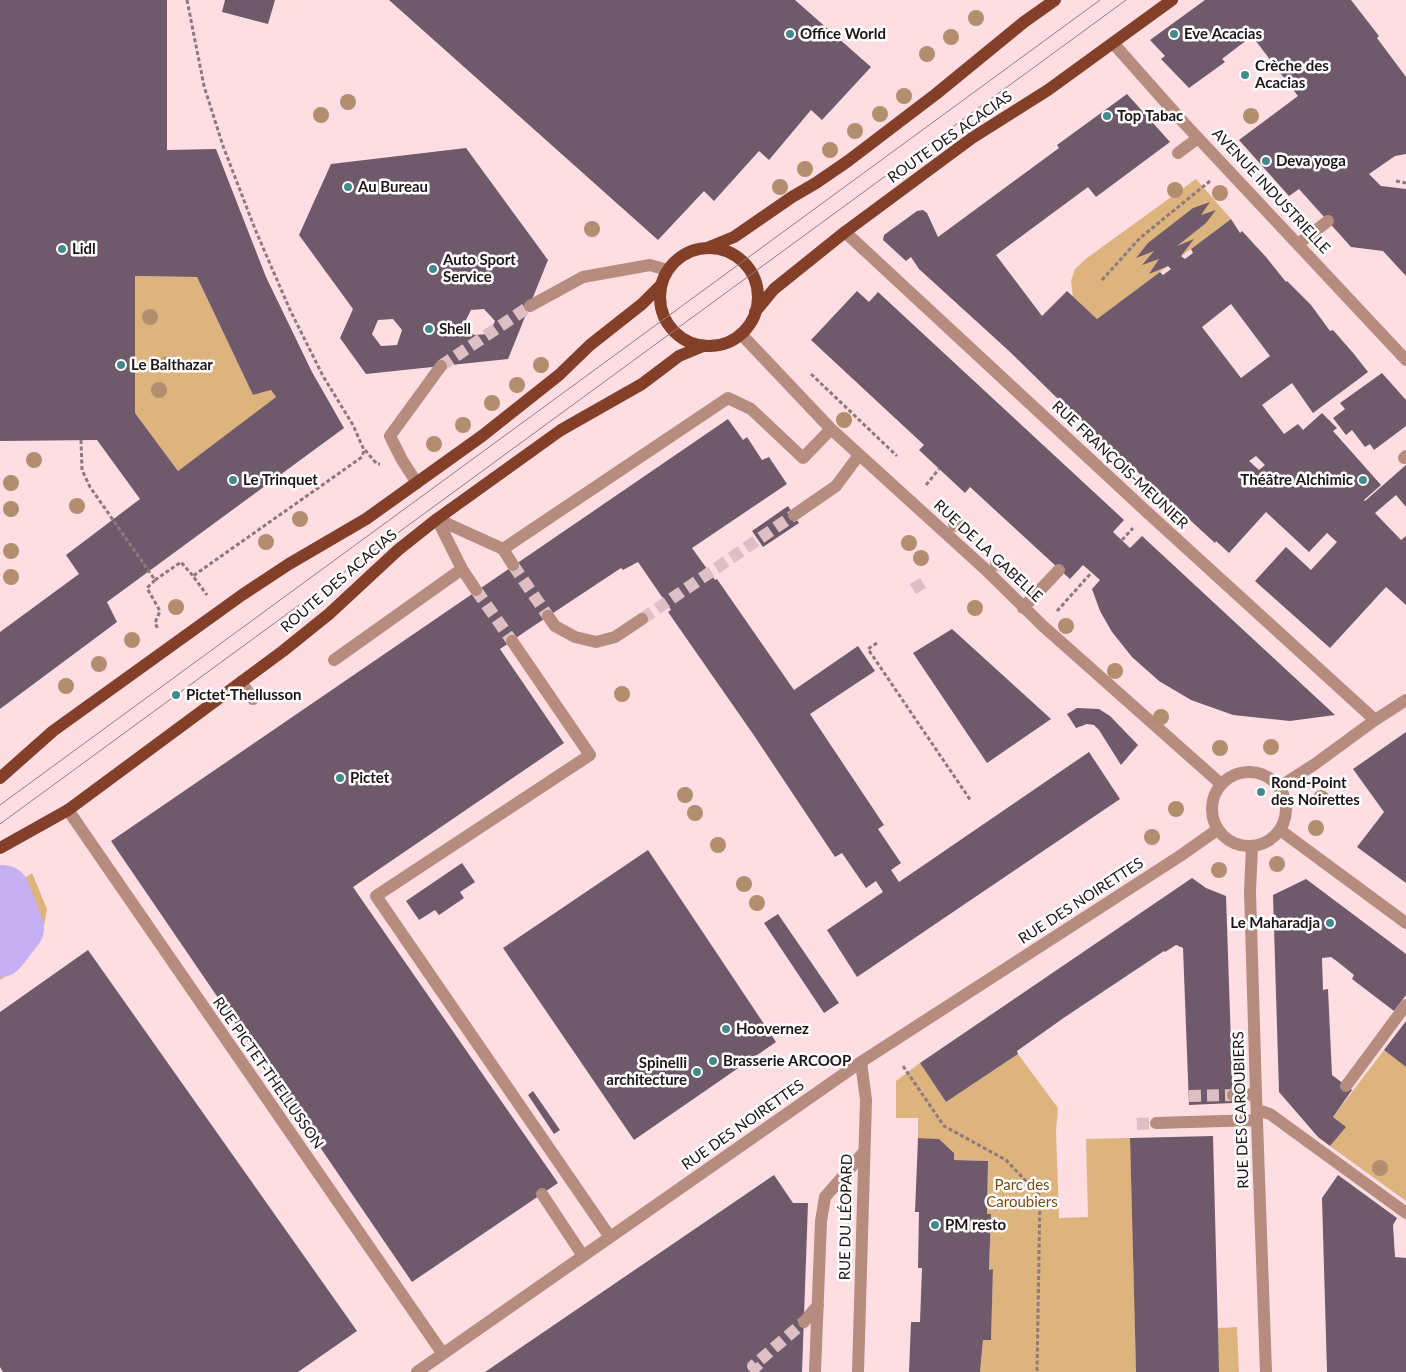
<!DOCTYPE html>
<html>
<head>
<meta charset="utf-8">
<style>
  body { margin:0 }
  canvas { display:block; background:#fedde3 }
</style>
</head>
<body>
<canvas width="1406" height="1372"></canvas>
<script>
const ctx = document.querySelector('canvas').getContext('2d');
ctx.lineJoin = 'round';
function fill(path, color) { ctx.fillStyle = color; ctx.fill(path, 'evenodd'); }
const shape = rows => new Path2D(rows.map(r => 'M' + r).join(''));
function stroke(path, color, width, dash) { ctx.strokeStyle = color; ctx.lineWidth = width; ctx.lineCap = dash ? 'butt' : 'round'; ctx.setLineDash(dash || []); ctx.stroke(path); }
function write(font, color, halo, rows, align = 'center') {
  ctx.font = font + ' Lato,sans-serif'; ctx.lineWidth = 5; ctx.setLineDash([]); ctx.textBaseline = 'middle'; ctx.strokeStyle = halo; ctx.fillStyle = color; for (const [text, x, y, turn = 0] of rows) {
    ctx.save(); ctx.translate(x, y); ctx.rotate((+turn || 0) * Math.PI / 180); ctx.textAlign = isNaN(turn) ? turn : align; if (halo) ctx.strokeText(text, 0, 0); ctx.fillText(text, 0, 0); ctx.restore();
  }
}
const green = shape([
  [1196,179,1231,219,1097,319,1073,297,1071,281,1075,269,1087,258],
  [135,276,197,277,253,395,271,390,276,397,178,471,135,413],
  [32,873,47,909,42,938,24,963,0,980,0,895],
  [1384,1050,1406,1067,1406,1201,1330,1146,1345,1127,1333,1117],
  [1018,1054,1058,1108,1056,1131,1059,1218,1088,1217,1086,1139,1130,1138,1136,1372,980,1372,983,1340,991,1339,993,1269,989,1270,991,1215,987,1214,988,1161,954,1160,954,1153,939,1139,918,1138,918,1118,896,1118,896,1081,920,1063,946,1102],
  [1237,1327,1239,1372,1202,1372,1218,1328]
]);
const river = shape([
  [0,950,17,928,3,892]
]);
const building = shape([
  [0,0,167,0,167,150,216,149,266,277,312,372,344,428,107,602,117,622,0,709,0,632,79,574,66,555,140,499,97,440,0,441],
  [135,276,197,277,253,395,271,390,276,397,178,471,135,413],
  [225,0,275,0,268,24,222,12],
  [389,0,795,0,871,67,822,120,811,110,769,160,759,151,714,201,704,191,658,240],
  [1205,0,1351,0,1379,36,1377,38,1406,77,1406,154,1395,156,1369,174,1381,186,1406,189,1406,276,1383,251,1351,247,1299,189,1289,196,1239,140,1298,96,1252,36,1222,59,1225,62,1189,88,1161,59,1165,56,1150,40],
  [1127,94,1170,142,1096,197,1088,187,996,255,1042,316,1067,291,1097,319,1160,272,1163,275,1171,269,1168,266,1149,274,1159,259,1142,265,1154,251,1136,258,1148,243,1193,208,1210,202,1201,215,1216,210,1206,223,1177,246,1194,239,1181,256,1185,259,1193,253,1191,249,1231,219,1240,233,1242,231,1266,257,1286,282,1287,281,1311,305,1330,331,1333,330,1354,354,1368,372,1313,413,1292,383,1262,405,1284,434,1298,424,1303,430,1322,413,1337,428,1333,431,1381,485,1364,500,1365,501,1406,465,1406,507,1396,495,1375,513,1401,540,1406,536,1406,605,1386,587,1330,648,1255,581,1286,547,1311,570,1337,542,1327,533,1309,552,1266,512,1229,553,1216,541,1215,543,1055,396,1009,351,919,269,911,257,906,261,883,240,884,235,917,211,923,210,927,213,938,237,1059,148,1057,145],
  [1231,304,1270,356,1241,378,1202,327],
  [1256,456,1265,465,1259,470,1249,461],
  [466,148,548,260,508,359,366,374,340,338,353,309,299,235,331,164],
  [484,309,495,321,489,334,474,335,464,324,471,310],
  [393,319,402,330,397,345,381,346,372,334,378,320],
  [857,291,869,302,878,292,1124,520,1113,532,1130,548,1142,536,1335,715,1290,721,1233,715,1191,700,1159,681,1132,657,1112,632,1100,611,1092,589,1100,580,1083,565,1070,579,970,487,965,493,919,450,924,445,811,340],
  [1382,373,1406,400,1406,426,1374,450,1370,444,1365,447,1352,430,1346,435,1333,418,1345,409,1340,403],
  [728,419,743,440,747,437,762,460,769,457,787,484,692,548,715,580,717,579,794,690,858,646,875,671,810,714,884,825,878,829,901,863,891,870,899,882,1089,752,1120,799,857,977,827,930,883,892,876,881,866,888,842,853,835,857,753,734,668,612,671,610,638,562,623,570,621,568,529,629,500,649,564,743,353,887,558,1183,412,1282,111,841],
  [788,506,799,523,763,547,752,531],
  [952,629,1051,719,987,763,913,653],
  [1077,708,1099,709,1110,716,1138,745,1121,765,1099,730,1094,725,1087,724,1076,728,1067,714],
  [1406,732,1406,883,1357,847,1384,812,1353,769],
  [648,850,776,1042,634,1140,503,948],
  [462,863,475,882,460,892,464,898,439,915,435,910,419,920,406,901],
  [1192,878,1206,888,1226,896,1233,1103,1189,1105,1183,948,1176,945,1165,952,1164,951,1065,1017,1017,1051,1018,1054,946,1102,920,1063],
  [1306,879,1406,954,1406,995,1394,1011,1352,979,1354,975,1338,962,1331,957,1322,958,1323,990,1328,989,1332,1075,1352,1090,1333,1117,1346,1127,1330,1146,1318,1137,1279,1092,1273,895],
  [778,914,839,1003,824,1013,764,923],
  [88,950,357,1331,298,1372,3,1372,0,1367,0,1012],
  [1406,1021,1406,1067,1384,1050],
  [533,1091,560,1130,554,1134,528,1095],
  [1213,1136,1219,1372,1136,1372,1130,1138],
  [918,1138,939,1139,954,1153,954,1160,988,1161,987,1214,991,1214,989,1270,993,1269,991,1340,983,1340,980,1372,909,1372,911,1322,920,1322,922,1268,918,1268,919,1212,915,1212],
  [774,1175,793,1203,808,1203,802,1372,485,1372],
  [1338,1175,1397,1218,1393,1225,1395,1257,1406,1258,1406,1372,1327,1372,1322,1198]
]);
const minorTunnel = shape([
  [441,366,530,306],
  [513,565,548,616],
  [915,581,921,591],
  [476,590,512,641],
  [642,619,794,515],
  [1189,1096,1233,1095],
  [1137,1124,1156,1123],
  [759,1372,753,1366,804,1322]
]);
const path = shape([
  [187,0,204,86,223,146,255,229,290,310,323,376,353,425,364,450,362,457,193,576,207,595],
  [1396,181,1406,183],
  [1102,280,1140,238,1210,181],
  [811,374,897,456],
  [81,440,82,470,90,487,155,580,147,588,160,611,155,623,158,629],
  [365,450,377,464,380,464],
  [926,485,939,469],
  [1122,540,1133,528],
  [155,580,181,562,193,576],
  [1057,611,1092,572],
  [877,643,868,649,971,801],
  [903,1066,944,1126,1006,1160,1040,1196,1037,1372]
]);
const minor = shape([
  [1113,43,1184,123,1406,360],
  [1178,153,1198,138],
  [845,232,1148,513,1375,720],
  [1298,244,1328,221],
  [530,306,583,277,650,265,667,270],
  [741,334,831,429,985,569,1043,626,1221,784],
  [1404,458,1406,456],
  [417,483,402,460,390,436,441,366],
  [794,515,836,486,859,455],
  [437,519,503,549,513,565],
  [437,519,462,569,476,590],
  [503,549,728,398,751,409,803,458,831,429],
  [1023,608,1059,570],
  [548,616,555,626,575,637,596,642,615,637,642,619],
  [512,641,590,755,376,896,610,1237],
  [334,660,462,569],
  [241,682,253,699],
  '1212 809a37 37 0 1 1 74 0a37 37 0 1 1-74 0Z',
  [1279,787,1315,764,1375,720,1406,700],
  [68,810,443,1354],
  [1280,830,1406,923],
  [1252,847,1250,891,1256,1094,1266,1372],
  [1346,1086,1406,1005],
  [1233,1095,1256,1094],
  [1257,1110,1270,1114,1406,1213],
  [1156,1123,1257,1120],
  [542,1194,583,1256],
  [804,1322,818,1305],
  [417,1372,861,1062,1180,856,1217,830],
  [815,1372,821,1221,825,1197,864,1152],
  [858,1372,866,1100,861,1062]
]);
const major = shape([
  [707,248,734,237,792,197,816,183,848,161,936,94,1024,22,1055,0],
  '660 297a49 49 0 1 1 98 0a49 49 0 1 1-98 0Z',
  [755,312,774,289,845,232,972,138,1048,90,1172,0],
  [0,778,53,731,242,595,289,564,366,519,482,436,559,375,590,345,642,304,661,285],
  [0,848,68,810,283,651,329,614,398,550,437,519,561,430,642,384,679,356,703,346]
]);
const tram = shape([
  [0,805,1100,0],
  [0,824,1126,0]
]);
const trees = [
  [976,18],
  [951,37],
  [927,54],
  [904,96],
  [348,102],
  [880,114],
  [321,115],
  [1251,116],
  [855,131],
  [830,150],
  [805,169],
  [780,187],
  [1175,190],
  [1220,193],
  [592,229],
  [150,317],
  [168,364],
  [541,365],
  [517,385],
  [159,390],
  [492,403],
  [844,420],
  [463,425],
  [434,444],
  [34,460],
  [11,483],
  [77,506],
  [11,509],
  [300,519],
  [956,524],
  [266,542],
  [909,543],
  [11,551],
  [921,558],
  [998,563],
  [11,577],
  [176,607],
  [975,608],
  [1066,626],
  [132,640],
  [99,664],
  [1115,671],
  [66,686],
  [622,694],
  [1161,717],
  [1271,747],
  [1220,748],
  [685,795],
  [1321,798],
  [1176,809],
  [695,813],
  [1316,828],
  [1152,837],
  [718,845],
  [1277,864],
  [1219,870],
  [744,884],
  [757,903],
  [1380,1168]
];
const markers = [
  [790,34,5,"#428a8d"],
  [1174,34,5,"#428a8d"],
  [1245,75,5,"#428a8d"],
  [1107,116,5,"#428a8d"],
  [1266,161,5,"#428a8d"],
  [348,187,5,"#428a8d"],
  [62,249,5,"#428a8d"],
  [433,269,5,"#428a8d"],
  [429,329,5,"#428a8d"],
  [121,365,5,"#428a8d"],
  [233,480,5,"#428a8d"],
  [1363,480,5,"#428a8d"],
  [176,695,5,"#428a8d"],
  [340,778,5,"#428a8d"],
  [1261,792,5,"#428a8d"],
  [1330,923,5,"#428a8d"],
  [726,1029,5,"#428a8d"],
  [713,1061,5,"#428a8d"],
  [697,1072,5,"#428a8d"],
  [935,1225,5,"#428a8d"]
];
const poiNames = [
  ["Office World",800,34],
  ["Eve Acacias",1184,34],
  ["Crèche des",1255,66],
  ["Acacias",1255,83],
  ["Top Tabac",1117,116],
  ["Deva yoga",1276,161],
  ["Au Bureau",358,187],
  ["Lidl",72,249],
  ["Auto Sport",443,260],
  ["Service",443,277],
  ["Shell",439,329],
  ["Le Balthazar",131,365],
  ["Le Trinquet",243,480],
  ["Théâtre Alchimic",1353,480,"right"],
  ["Pictet-Thellusson",186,695],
  ["Pictet",350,778],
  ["Rond-Point",1271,783],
  ["des Noirettes",1271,800],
  ["Le Maharadja",1320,923,"right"],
  ["Hoovernez",736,1029],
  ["Brasserie ARCOOP",723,1061],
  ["Spinelli",687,1063,"right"],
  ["architecture",687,1080,"right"],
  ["PM resto",945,1225]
];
const streetNames = [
  ["ROUTE DES ACACIAS",950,137,-35],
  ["AVENUE INDUSTRIELLE",1271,191,47],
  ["RUE FRANÇOIS-MEUNIER",1120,465,43],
  ["RUE DE LA GABELLE",988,551,43],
  ["ROUTE DES ACACIAS",339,581,-41],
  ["RUE DES NOIRETTES",1081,901,-33],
  ["RUE PICTET-THELLUSSON",268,1073,55],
  ["RUE DES CAROUBIERS",1241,1110,-92],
  ["RUE DES NOIRETTES",743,1125,-35],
  ["RUE DU LÉOPARD",846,1217,-89]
];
const parkNames = [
  ["Parc des",1022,1185],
  ["Caroubiers",1022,1202]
];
fill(green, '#ddb37e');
stroke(river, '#c5b0f3', 54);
fill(building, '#6f5a6c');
stroke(minorTunnel, '#ddbfc4', 12, [12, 6]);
stroke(path, '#8f797d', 3, [4, 2.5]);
stroke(minor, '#b58c7e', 12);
stroke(major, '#843f28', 12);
stroke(tram, '#927c80', 1);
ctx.fillStyle = '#b28d6e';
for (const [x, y] of trees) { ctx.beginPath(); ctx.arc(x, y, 8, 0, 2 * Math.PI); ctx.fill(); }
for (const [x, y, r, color] of markers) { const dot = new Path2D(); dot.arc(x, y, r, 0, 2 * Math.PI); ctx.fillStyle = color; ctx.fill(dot); stroke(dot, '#fff', 2); }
write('bold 15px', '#1f1416', '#fff', poiNames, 'left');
write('15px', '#1f1416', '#fff', streetNames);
write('15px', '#744c0f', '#fff', parkNames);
</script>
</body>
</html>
